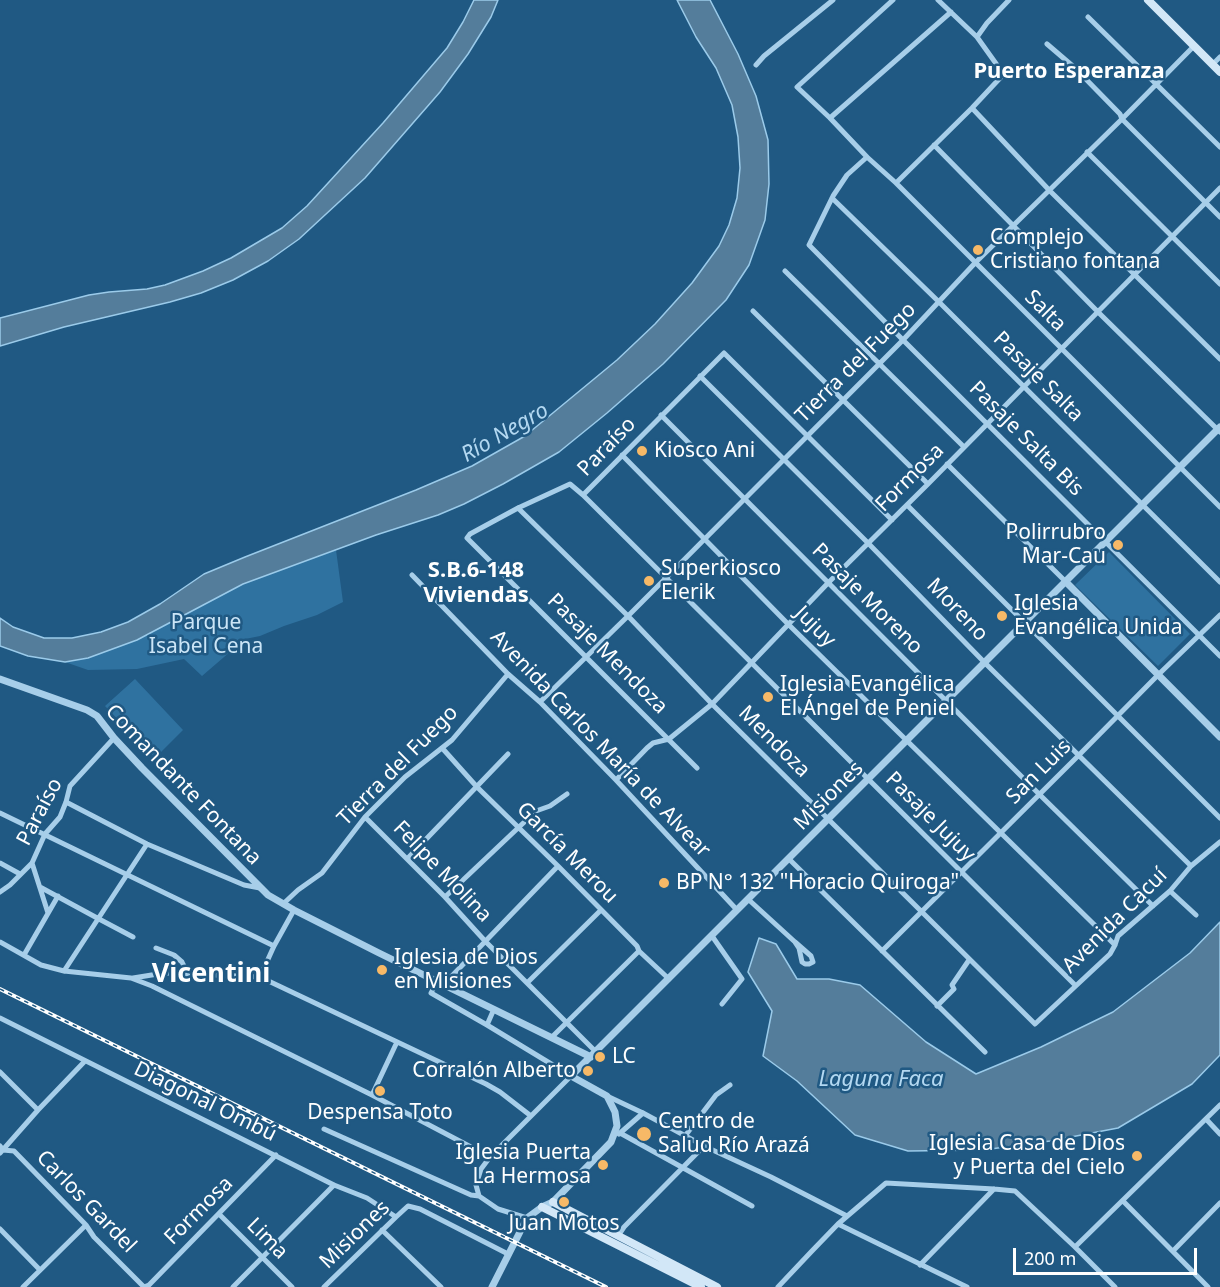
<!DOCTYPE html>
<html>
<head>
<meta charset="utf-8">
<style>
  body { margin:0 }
  #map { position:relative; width:1220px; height:1287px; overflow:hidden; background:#205983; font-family:"Noto Sans",sans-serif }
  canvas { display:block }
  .scale { position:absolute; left:1013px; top:1248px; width:184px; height:27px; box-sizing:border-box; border:3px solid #fff; border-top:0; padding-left:8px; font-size:18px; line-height:21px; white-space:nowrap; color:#fff; -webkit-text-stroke:4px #205983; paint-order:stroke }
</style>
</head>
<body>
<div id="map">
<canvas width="1220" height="1287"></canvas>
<div class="scale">200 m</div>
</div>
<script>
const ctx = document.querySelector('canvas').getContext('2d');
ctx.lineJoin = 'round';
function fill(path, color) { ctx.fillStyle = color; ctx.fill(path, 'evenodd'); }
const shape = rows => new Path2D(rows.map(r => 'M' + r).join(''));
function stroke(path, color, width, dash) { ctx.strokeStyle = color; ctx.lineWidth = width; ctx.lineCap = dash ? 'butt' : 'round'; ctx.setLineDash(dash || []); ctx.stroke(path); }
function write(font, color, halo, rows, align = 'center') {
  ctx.font = font + ' "Noto Sans",sans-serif'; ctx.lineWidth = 5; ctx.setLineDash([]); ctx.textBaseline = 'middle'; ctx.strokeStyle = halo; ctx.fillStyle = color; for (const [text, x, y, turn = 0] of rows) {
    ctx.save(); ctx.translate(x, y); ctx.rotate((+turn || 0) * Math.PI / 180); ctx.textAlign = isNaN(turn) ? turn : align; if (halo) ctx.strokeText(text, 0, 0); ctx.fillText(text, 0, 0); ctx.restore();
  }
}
const green = shape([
  [336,550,343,602,317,615,284,626,260,636,245,639,202,676,184,659,137,669,88,670,65,662,88,658,191,610,243,584],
  [1109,552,1190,634,1158,666,1075,585],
  [135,679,183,730,155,758,105,706]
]);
const water = shape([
  [474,0,498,0,491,17,468,54,440,92,365,178,299,239,268,261,233,280,201,293,170,302,64,327,0,346,0,318,89,295,109,292,147,289,165,285,203,271,231,258,282,228,307,206,383,123,447,48,463,22,474,0],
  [677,0,710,0,738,54,756,96,768,140,769,184,765,220,749,265,726,300,663,364,607,413,559,452,503,484,464,504,438,515,376,535,243,584,137,640,88,658,65,662,28,656,0,646,0,618,13,627,44,638,72,638,101,632,128,622,160,604,204,574,245,557,416,490,472,466,525,436,617,360,655,324,692,283,719,246,729,225,737,198,740,168,738,137,732,105,716,68,696,37,677,0],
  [1220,922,1220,1055,1192,1084,1118,1128,1050,1141,983,1150,908,1151,855,1135,797,1081,763,1056,772,1011,748,972,759,938,776,944,797,979,829,979,860,985,926,1042,976,1074,1041,1047,1113,1012,1190,953,1220,922]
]);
const minor = shape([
  [893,0,797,87,830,118,867,157,896,183,1220,507],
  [1088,17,1220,147],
  [977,37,987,23,1009,0],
  [1047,44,1075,68,1120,114,1122,119,1220,217],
  [756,65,764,56,833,0],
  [1212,65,1220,57],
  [972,108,1049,190,1220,359],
  [830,118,951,12],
  [934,145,1098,312,1220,432],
  [1087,152,1220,284],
  [867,157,847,175,833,196,809,245,903,340,1220,656],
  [896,183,972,108,1001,77,1002,72,977,37,938,0],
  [832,198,939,302,1220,582],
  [785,271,964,447],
  [753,311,928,484],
  [700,376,868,543,985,663,1191,866],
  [661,415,1039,794,1153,906],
  [622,455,788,624,1115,945],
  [947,464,1066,582],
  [583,495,1075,985],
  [907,505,1220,818],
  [518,508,628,616,712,704,1035,1024,1110,954,1115,945,1118,936,1170,891,1191,866,1220,842],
  [412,575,508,674,540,702,616,780,737,910],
  [540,702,628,616,903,340,975,263,1122,119,1194,46],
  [443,749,477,787,558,866,637,946,639,951,669,979],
  [697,768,467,538,470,534,518,508,570,484,583,495,724,353,892,520],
  [616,780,647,748,653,743,669,739,712,704,828,583,928,484,1220,188],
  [66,802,147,844,244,885,260,888],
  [0,813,274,946],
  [365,817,445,897,485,941,596,1052],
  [407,859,508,754],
  [789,859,985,1052],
  [0,863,20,874],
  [40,887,99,919,133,937],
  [1170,891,1196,915],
  [0,892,10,885,32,863],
  [445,897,536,811,550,806,567,794],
  [749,900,795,942,799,948,802,962,805,964,809,964,813,962,811,956,795,942],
  [283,904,298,890,322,873,365,817,405,777,452,740,508,674],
  [48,913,32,863,45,834,60,817,66,802,70,786,114,738],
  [712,936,742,979,722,1004],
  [0,942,41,965,64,971,131,978,152,986,372,1095,490,1157],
  [156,948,174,955,182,962,188,974],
  [882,951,1079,755,1158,675,1220,615],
  [24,955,58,896],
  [64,971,147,844],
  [260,977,274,946,294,910],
  [133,978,164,973,260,977,486,1084,500,1092,531,1116],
  [437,981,431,993,487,1025,571,1076,490,1157,481,1169,476,1185,479,1196],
  [527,983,601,910],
  [445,984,448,980,558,866],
  [937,1006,954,989,952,985,969,960],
  [0,1018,334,1185,367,1198,396,1217],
  [487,1025,494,1009],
  [552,1037,639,951],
  [0,1072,38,1110],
  [372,1095,397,1042],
  [607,1096,643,1113,704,1146,771,1177,847,1216],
  [1206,1119,1220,1134],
  [324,1129,471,1195,479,1196,498,1209,527,1218],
  [620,1133,752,1206],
  [619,1134,643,1113],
  [685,1136,716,1095,730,1085],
  [0,1146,3,1150,14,1151,86,1225,94,1237,144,1287],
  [0,1153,38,1110,85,1061],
  [1123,1201,1208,1287],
  [219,1214,292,1287],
  [838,1224,967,1287],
  [0,1229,40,1270],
  [382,1230,441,1287],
  [618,1236,624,1227,704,1146],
  [1075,1247,1220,1105],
  [1173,1251,1220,1203],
  [920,1265,994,1189],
  [23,1287,86,1225],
  [144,1287,149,1285,276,1155],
  [233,1287,334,1185],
  [324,1287,396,1217,408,1206,420,1209,508,1254],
  [778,1287,811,1252,838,1224,886,1183,994,1189,1015,1191,1075,1247,1115,1287]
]);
const tertiary = shape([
  [1066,582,1220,737],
  [0,679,87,710,97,716,114,738,142,768,268,895,294,910,379,953,591,1057],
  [492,1287,527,1218,542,1207,553,1202,611,1142,617,1126,615,1112,607,1096,571,1076,1220,427]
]);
const secondary = shape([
  [1148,0,1220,72],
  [553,1202,717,1287],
  [542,1207,701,1287]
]);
const rail = shape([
  [0,989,606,1287]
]);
const markers = [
  [978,250,6,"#f7b967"],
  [642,451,6,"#f7b967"],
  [1118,545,6,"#f7b967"],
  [649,581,6,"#f7b967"],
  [1002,616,6,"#f7b967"],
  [768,697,6,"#f7b967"],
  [664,883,6,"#f7b967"],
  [382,970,6,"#f7b967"],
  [600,1057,6,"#f7b967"],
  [588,1071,6,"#f7b967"],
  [380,1091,6,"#f7b967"],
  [644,1134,8,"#f7b967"],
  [1137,1156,6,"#f7b967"],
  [603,1165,6,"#f7b967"],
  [564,1202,6,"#f7b967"]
];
const poiNames = [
  ["Complejo",990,238],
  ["Cristiano fontana",990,262],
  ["Kiosco Ani",654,451],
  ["Polirrubro",1106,533,"right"],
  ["Mar-Cau",1106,557,"right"],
  ["Superkiosco",661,569],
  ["Elerik",661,593],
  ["Iglesia",1014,604],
  ["Evangélica Unida",1014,628],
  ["Iglesia Evangélica",780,685],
  ["El Ángel de Peniel",780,709],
  ["BP N° 132 \"Horacio Quiroga\"",676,883],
  ["Iglesia de Dios",394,958],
  ["en Misiones",394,982],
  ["LC",612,1057],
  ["Corralón Alberto",576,1071,"right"],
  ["Despensa Toto",380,1113,"center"],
  ["Centro de",658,1122],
  ["Salud Río Arazá",658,1146],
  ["Iglesia Casa de Dios",1125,1144,"right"],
  ["y Puerta del Cielo",1125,1168,"right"],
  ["Iglesia Puerta",591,1153,"right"],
  ["La Hermosa",591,1177,"right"],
  ["Juan Motos",564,1224,"center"]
];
const streetNames = [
  ["Salta",1045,311,45],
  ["Tierra del Fuego",856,363,-45],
  ["Pasaje Salta",1038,377,45],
  ["Pasaje Salta Bis",1026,439,45],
  ["Paraíso",607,447,-46],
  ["Formosa",910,478,-45],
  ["Pasaje Moreno",867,599,45],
  ["Moreno",957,610,46],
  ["Jujuy",815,627,45],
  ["Pasaje Mendoza",607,654,45],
  ["Mendoza",774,742,45],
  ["Avenida Carlos María de Alvear",600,744,46],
  ["Tierra del Fuego",398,766,-45],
  ["San Luis",1039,772,-45],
  ["Comandante Fontana",183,785,46],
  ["Misiones",829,796,-45],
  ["Paraíso",40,812,-62],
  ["Pasaje Jujuy",930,817,45],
  ["García Merou",567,853,45],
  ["Felipe Molina",442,872,46],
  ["Avenida Cacuí",1115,921,-45],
  ["Diagonal Ombú",205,1102,26],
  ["Carlos Gardel",86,1202,46],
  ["Formosa",199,1211,-45],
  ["Misiones",355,1235,-44],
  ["Lima",267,1239,45]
];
const parkNames = [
  ["Parque",206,623],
  ["Isabel Cena",206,647]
];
const neighbourhoodNames = [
  ["Puerto Esperanza",1069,72],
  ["S.B.6-148",476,571],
  ["Viviendas",476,596]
];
const waterNames = [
  ["Río Negro",505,433,-30],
  ["Laguna Faca",881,1080]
];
const districtNames = [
  ["Vicentini",211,974]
];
fill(green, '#2f72a0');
fill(water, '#547d9b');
stroke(water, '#9bcbea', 1.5);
stroke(minor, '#a7cee9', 5);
stroke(tertiary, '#a7cee9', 7);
stroke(secondary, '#d2e7f7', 8);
stroke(rail, '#fff', 4);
stroke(rail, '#205983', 1.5, [4.5]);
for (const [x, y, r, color] of markers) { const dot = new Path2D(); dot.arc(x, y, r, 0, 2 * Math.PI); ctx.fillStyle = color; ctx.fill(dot); stroke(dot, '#205983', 2); }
write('21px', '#fff', '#205983', poiNames, 'left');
write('21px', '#fff', '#205983', streetNames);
write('21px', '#cbe5f7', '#205983', parkNames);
write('bold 22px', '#fff', '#205983', neighbourhoodNames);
write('italic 22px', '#b3d8f1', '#205983', waterNames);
write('bold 27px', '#fff', '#205983', districtNames);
</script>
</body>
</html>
